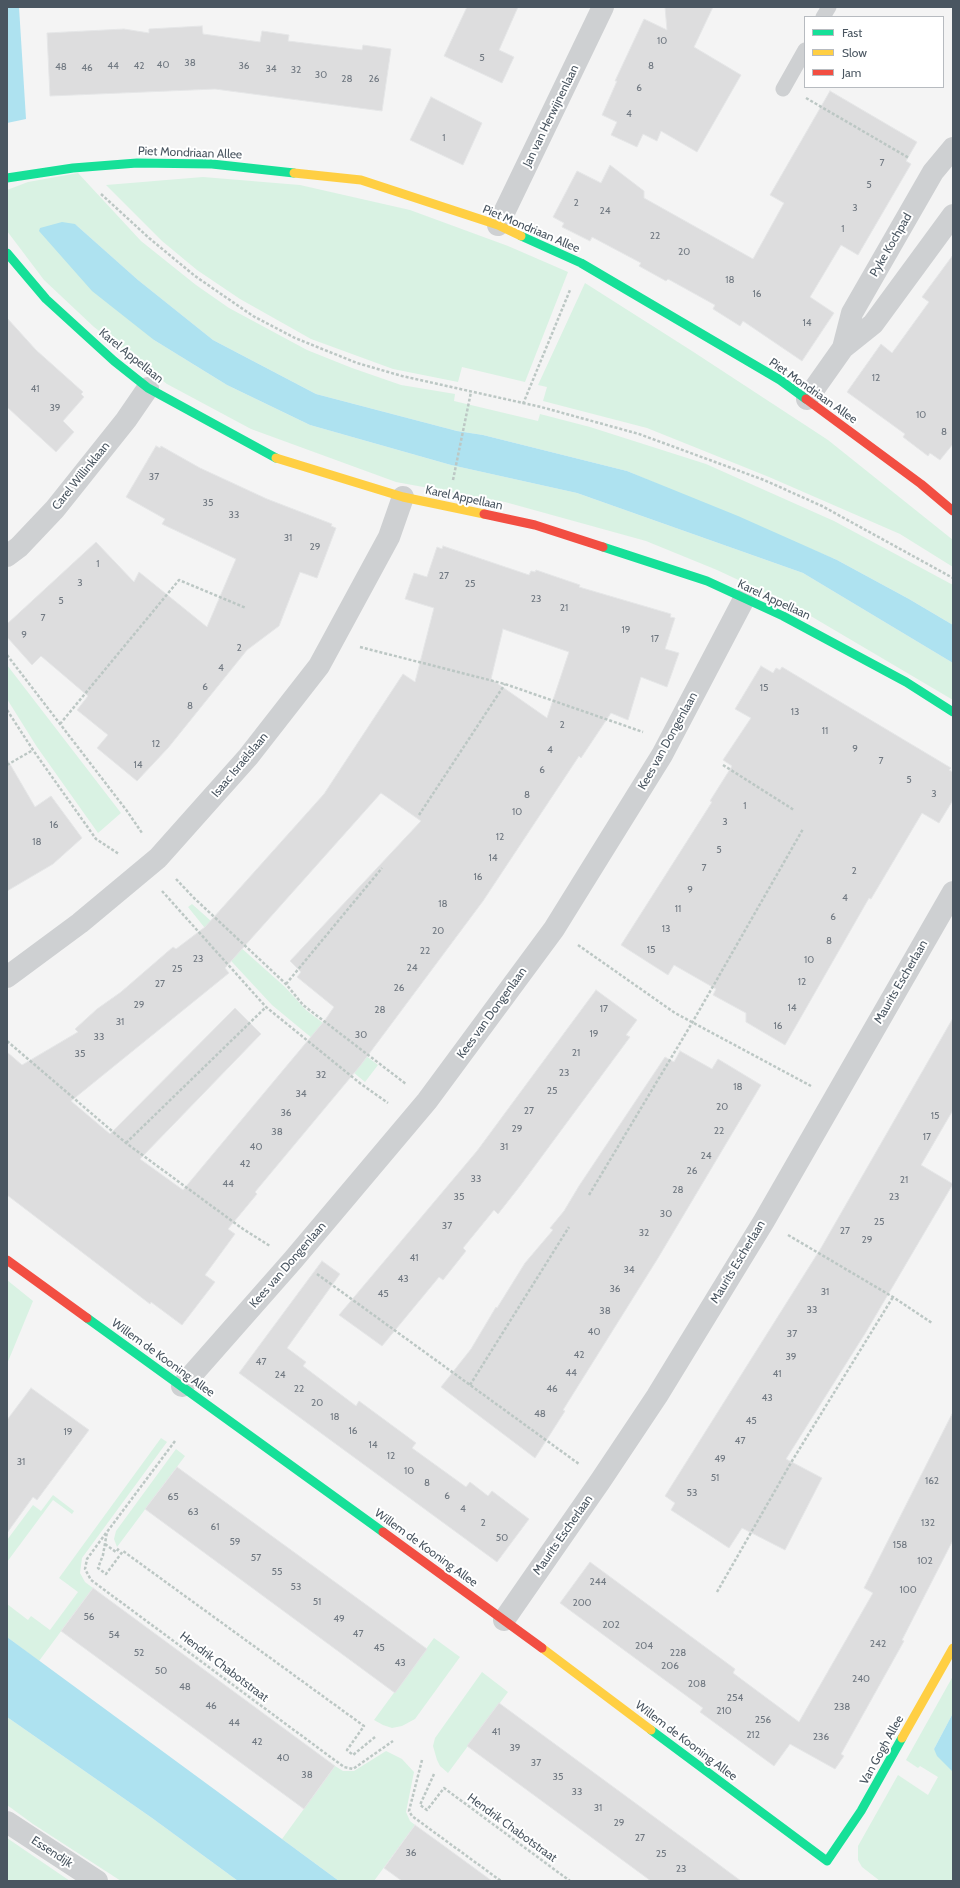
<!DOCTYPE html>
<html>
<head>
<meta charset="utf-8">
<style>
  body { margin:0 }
  #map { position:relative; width:960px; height:1888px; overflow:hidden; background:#f4f4f4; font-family:Cabin,sans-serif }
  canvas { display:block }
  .frame { position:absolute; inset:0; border:8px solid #4a5661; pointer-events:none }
  .legend { position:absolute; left:804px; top:16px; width:140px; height:72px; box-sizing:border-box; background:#fff; border:1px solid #b7bbc0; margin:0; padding:5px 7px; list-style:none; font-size:12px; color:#4a5661 }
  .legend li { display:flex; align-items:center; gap:8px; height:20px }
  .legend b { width:20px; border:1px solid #b7bbc0 }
</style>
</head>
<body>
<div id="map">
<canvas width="960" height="1888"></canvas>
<div class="frame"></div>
<ul class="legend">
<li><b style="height:5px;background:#16e098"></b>Fast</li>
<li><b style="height:5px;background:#ffcf43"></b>Slow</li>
<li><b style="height:5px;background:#f24e42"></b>Jam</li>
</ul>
</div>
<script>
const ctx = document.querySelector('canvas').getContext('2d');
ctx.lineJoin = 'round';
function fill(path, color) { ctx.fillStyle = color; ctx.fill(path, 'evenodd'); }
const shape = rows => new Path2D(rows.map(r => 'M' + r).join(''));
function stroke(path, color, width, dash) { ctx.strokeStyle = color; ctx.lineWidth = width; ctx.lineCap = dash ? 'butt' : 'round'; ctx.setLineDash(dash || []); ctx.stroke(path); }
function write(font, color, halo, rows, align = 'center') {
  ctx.font = font + ' Cabin,sans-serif'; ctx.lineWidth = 4; ctx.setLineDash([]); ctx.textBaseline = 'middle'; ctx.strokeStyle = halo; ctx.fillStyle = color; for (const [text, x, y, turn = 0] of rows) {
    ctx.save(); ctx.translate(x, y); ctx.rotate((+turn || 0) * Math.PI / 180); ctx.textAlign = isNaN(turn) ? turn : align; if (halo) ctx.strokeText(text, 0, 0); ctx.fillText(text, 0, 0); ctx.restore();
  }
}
const green = shape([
  [78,173,141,241,196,285,229,308,307,350,352,368,401,385,455,394,454,401,538,421,540,414,590,427,706,464,834,521,953,585,953,625,909,599,837,560,627,471,483,435,457,431,316,394,213,340,138,280,75,224,154,340,227,385,310,425,451,465,577,493,803,573,953,663,953,700,792,605,717,570,646,541,505,502,396,482,251,429,167,384,94,327,44,280,7,231,7,190,28,182],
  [203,177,300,185,410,210,508,246,568,272,525,382,462,367,458,382,393,369,311,339,240,299,197,270,162,241,106,185],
  [585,283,692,351,828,440,953,540,953,567,900,534,769,477,647,428,543,401,547,387,538,385],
  [7,665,121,813,98,833,37,747,7,699],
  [192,904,285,987,306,1010,378,1065,365,1082,272,1005,233,963,188,907],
  [7,1280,33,1301,7,1364],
  [161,1438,167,1442,82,1558,80,1573,85,1582,93,1588,39,1661,7,1637,7,1604,28,1620,31,1616,50,1630,78,1592,59,1578],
  [176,1449,185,1456,117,1547,114,1539,116,1531],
  [53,1495,74,1511,72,1514,53,1500,7,1562,7,1540,33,1505,41,1511],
  [434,1638,460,1657,415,1719,402,1726,392,1728,383,1725,374,1720],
  [482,1672,508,1692,448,1773,440,1766,437,1760,433,1746,435,1738],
  [953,1676,953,1713,934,1749,953,1770,953,1881,880,1881,862,1867,858,1860,858,1846,898,1775,928,1795,938,1777,920,1766,918,1768,906,1760],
  [7,1717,152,1818,238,1881,121,1881,33,1824,7,1805],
  [386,1751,402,1759,414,1772,406,1812,410,1821,415,1825,374,1881,339,1881,282,1839,335,1766,343,1771,354,1771],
  [7,1838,70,1881,7,1881]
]);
const water = shape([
  [7,7,19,7,26,119,7,123],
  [62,222,75,224,138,280,213,340,316,394,457,431,483,435,627,471,738,516,837,560,909,599,953,625,953,663,803,573,577,493,451,465,310,425,227,385,154,340,92,291,39,231,40,228],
  [7,1637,282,1839,339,1881,238,1881,152,1818,7,1717],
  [953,1713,953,1772,937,1756,934,1749]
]);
const building = shape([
  [467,7,518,7,499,50,514,57,502,83,444,56,467,7],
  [665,7,713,7,694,47,741,75,697,152,661,131,657,141,643,134,637,147,611,135,617,122,602,115,617,81,615,81,644,19,667,30,665,7],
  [202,26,203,34,260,42,262,31,289,35,288,41,312,44,362,50,363,45,391,49,382,111,215,89,50,96,47,33,124,29,149,33,149,29,202,26],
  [830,91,917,142,906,161,911,164,858,255,841,245,810,297,834,313,802,361,743,321,740,326,713,309,715,305,668,279,666,281,639,266,641,263,592,237,590,241,562,227,564,223,553,217,577,171,601,183,610,165,644,191,644,198,753,259,784,203,770,195,830,91],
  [431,97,482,123,463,165,410,140,431,97],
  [953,255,953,444,940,460,930,453,928,456,903,437,905,434,847,392,881,344,892,353,929,302,922,297,953,255],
  [7,318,36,350,83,392,81,394,84,397,63,421,74,432,56,452,7,407,7,318],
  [156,446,160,448,161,446,200,468,267,499,332,524,331,526,336,528,317,578,300,572,279,626,247,650,168,748,137,781,97,748,108,735,77,710,88,696,41,656,32,665,7,637,7,624,96,542,134,582,139,572,207,627,236,559,162,524,165,519,126,497,156,446],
  [443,546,529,575,531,571,535,572,536,570,580,585,579,587,671,614,670,617,675,618,665,649,679,653,667,687,641,677,628,720,611,713,581,758,579,756,483,901,360,1066,255,1192,257,1194,228,1229,235,1234,205,1275,215,1282,182,1325,151,1302,150,1304,7,1195,7,1052,22,1065,78,1032,75,1029,97,1009,121,992,173,947,176,949,205,927,324,794,403,674,415,682,434,608,405,599,414,573,427,577,437,547,442,549,443,546],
  [503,629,569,652,547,718,491,679,503,629],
  [381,793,421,821,290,961,301,972,297,977,334,1007,325,1020,183,1190,140,1159,261,1034,235,1008,110,1134,71,1101,229,973,225,968,381,793],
  [761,666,773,673,776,668,780,670,782,667,951,768,949,770,953,772,953,800,939,823,922,813,871,899,869,898,785,1045,746,1022,746,1013,713,995,716,989,674,965,668,975,621,945,712,802,710,801,732,766,723,760,751,718,735,709,761,666],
  [7,759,35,807,51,796,82,838,53,864,7,891,7,759],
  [596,990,637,1020,626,1035,630,1037,520,1186,498,1214,494,1210,463,1248,466,1251,443,1280,439,1277,382,1346,339,1315,477,1151,596,990],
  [953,1018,953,1110,921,1165,953,1184,866,1332,786,1459,822,1478,785,1550,742,1528,729,1548,671,1510,675,1503,665,1496,821,1248,953,1018],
  [680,1051,712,1069,718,1059,761,1085,658,1258,563,1410,565,1411,535,1458,441,1387,471,1349,496,1307,497,1308,525,1263,553,1230,550,1228,564,1211,579,1186,665,1057,674,1062,680,1051],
  [322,1261,340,1274,287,1348,306,1362,303,1366,356,1406,359,1401,416,1443,412,1448,466,1487,470,1482,488,1496,492,1491,529,1519,497,1562,239,1373,322,1261],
  [31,1388,89,1430,37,1500,33,1497,7,1533,7,1420,31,1388],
  [953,1412,953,1540,902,1640,904,1641,841,1754,844,1756,835,1769,790,1744,774,1766,700,1712,703,1708,560,1603,590,1562,735,1669,733,1673,799,1722,873,1593,864,1588,953,1412],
  [177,1467,427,1649,395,1693,145,1509,177,1467],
  [93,1588,335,1766,304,1809,61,1631,93,1588],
  [499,1703,706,1855,741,1881,651,1881,467,1746,499,1703],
  [415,1825,440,1843,492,1881,402,1881,384,1868,415,1825]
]);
const path = shape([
  [806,98,909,158],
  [101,194,149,238,195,276,253,316,295,338,357,363,402,376,541,407,639,434,764,480,822,506,953,578],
  [523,404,570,290],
  [453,480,471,392],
  [360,647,505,684,643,732],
  [7,655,127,811,142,833],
  [7,710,33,750,96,839,119,854],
  [60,724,179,580,246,608],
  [7,765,33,750],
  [723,765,794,810],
  [419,815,505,684],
  [176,879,194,898,286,984,303,1005,406,1084],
  [162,891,266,1007,361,1084,388,1103],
  [578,945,675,1013,811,1086],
  [286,984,382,868],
  [7,1041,126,1143,243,1229,270,1246],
  [126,1143,266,1007],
  [589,1195,692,1023,803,829],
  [788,1235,893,1297,932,1323],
  [317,1274,579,1464],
  [470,1385,569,1227],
  [175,1441,107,1532,103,1555,98,1568,106,1574,123,1551,364,1726,347,1750,353,1755,375,1737],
  [106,1533,87,1559,85,1569,91,1580,344,1767,353,1769,393,1741],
  [105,1544,116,1552,120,1547],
  [717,1592,792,1461,893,1297],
  [422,1760,409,1811,412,1816,501,1881],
  [434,1774,420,1805,427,1810,444,1788,570,1881]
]);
const lane = shape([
  [823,17,829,7],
  [783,89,805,50]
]);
const street = shape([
  [498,225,603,7],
  [843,348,852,313,933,172,953,148],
  [807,399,843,348,873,324,953,215],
  [7,556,19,547,55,509,126,420,148,388],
  [7,977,80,923,158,858,248,757,319,666,389,537,403,497],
  [182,1386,293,1260,427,1101,554,929,662,755,744,599],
  [504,1620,601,1480,657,1396,764,1221,953,892],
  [7,1822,97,1881]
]);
const fast = shape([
  [7,178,73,168,137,163,212,164,294,173],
  [521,236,581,263,780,380,806,399],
  [7,253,46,299,114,361,148,388,276,458],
  [603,547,707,581,783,616,906,682,953,712],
  [87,1318,383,1532],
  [651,1730,827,1861,861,1811,902,1738]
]);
const slow = shape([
  [294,173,361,180,498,225,521,236],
  [276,458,403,497,484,514],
  [542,1648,651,1730],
  [902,1738,953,1648]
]);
const jam = shape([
  [806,399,921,484,953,511],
  [484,514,535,525,603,547],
  [7,1260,87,1318],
  [383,1532,542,1648]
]);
const numberNames = [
  ["10",662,41],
  ["5",482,58],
  ["38",190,63],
  ["40",163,65],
  ["44",113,66],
  ["42",139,66],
  ["36",244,66],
  ["8",651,66],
  ["48",61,67],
  ["46",87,68],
  ["34",271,69],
  ["32",296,70],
  ["30",321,75],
  ["28",347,79],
  ["26",374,79],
  ["6",639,88],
  ["4",629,114],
  ["1",444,138],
  ["7",882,163],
  ["5",869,185],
  ["2",576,203],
  ["3",855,208],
  ["24",605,211],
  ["1",843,229],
  ["22",655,236],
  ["20",684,252],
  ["18",730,280],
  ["16",757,294],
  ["14",807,323],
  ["12",876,378],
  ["41",35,389],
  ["39",55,408],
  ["10",921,415],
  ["8",944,432],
  ["37",154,477],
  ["35",208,503],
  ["33",234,515],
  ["31",288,538],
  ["29",315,547],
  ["1",98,564],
  ["27",444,576],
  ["3",80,583],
  ["25",470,584],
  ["23",536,599],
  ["5",61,601],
  ["21",564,608],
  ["7",43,618],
  ["19",626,630],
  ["9",24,635],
  ["17",655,639],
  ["2",239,648],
  ["4",221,668],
  ["6",205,687],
  ["15",764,688],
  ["8",190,706],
  ["13",795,712],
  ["2",562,725],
  ["11",825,731],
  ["12",156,744],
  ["9",855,749],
  ["4",550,750],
  ["7",881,761],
  ["14",138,765],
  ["6",542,770],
  ["5",909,780],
  ["3",934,794],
  ["8",527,795],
  ["1",745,806],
  ["10",517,812],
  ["3",725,822],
  ["16",54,825],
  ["12",500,837],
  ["18",37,842],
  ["5",719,850],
  ["14",493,858],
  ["7",704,868],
  ["2",854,871],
  ["16",478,877],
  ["9",690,890],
  ["4",845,898],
  ["18",443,904],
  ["11",678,909],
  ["6",833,917],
  ["13",666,929],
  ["20",438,931],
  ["8",829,941],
  ["15",651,950],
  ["22",425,951],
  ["23",198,959],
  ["10",809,960],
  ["24",412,968],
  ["25",177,969],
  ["12",802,982],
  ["27",160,984],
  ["26",399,988],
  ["29",139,1005],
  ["14",792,1008],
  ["17",604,1009],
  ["28",380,1010],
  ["31",120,1022],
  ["16",778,1026],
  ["19",594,1034],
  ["30",361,1035],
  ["33",99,1037],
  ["21",576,1053],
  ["35",80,1054],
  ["23",564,1073],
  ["32",321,1075],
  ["18",738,1087],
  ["25",552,1091],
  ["34",301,1094],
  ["20",722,1107],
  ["27",529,1111],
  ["36",286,1113],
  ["15",935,1116],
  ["29",517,1129],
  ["22",719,1131],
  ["38",277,1132],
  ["17",927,1137],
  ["40",256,1147],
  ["31",504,1147],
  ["24",706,1156],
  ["42",245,1164],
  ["26",692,1171],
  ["33",476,1179],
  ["21",904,1180],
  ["44",228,1184],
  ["28",678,1190],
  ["35",459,1197],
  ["23",894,1197],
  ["30",666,1214],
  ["25",879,1222],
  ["37",447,1226],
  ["27",845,1231],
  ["32",644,1233],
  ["29",867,1240],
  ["41",414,1258],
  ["34",629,1270],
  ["43",403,1279],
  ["36",615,1289],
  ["31",825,1292],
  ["45",383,1294],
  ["33",812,1310],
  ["38",605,1311],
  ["40",594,1332],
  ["37",792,1334],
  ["42",579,1355],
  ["39",791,1357],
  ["47",261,1362],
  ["44",571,1373],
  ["41",777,1374],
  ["24",280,1375],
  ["22",299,1389],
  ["46",552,1389],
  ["43",767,1398],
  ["20",317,1403],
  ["48",540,1414],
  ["18",335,1417],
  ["45",751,1421],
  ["16",353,1431],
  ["19",68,1432],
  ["47",740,1441],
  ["14",373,1445],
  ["12",391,1456],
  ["49",720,1459],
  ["31",21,1462],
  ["10",409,1471],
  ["51",715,1478],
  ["162",932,1481],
  ["8",427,1483],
  ["53",692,1493],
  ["6",447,1496],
  ["65",173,1497],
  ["4",463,1509],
  ["63",193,1512],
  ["2",483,1523],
  ["132",928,1523],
  ["61",215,1527],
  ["50",502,1538],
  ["59",235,1542],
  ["158",900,1545],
  ["57",256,1558],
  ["102",925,1561],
  ["55",277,1572],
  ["244",598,1582],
  ["53",296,1587],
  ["100",908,1590],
  ["51",317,1602],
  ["200",582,1603],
  ["56",89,1617],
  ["49",339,1619],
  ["202",611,1625],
  ["47",358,1634],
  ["54",114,1635],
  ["242",878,1644],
  ["204",644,1646],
  ["45",379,1648],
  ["52",139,1653],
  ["228",678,1653],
  ["43",400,1663],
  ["206",670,1666],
  ["50",161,1671],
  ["240",861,1679],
  ["208",697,1684],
  ["48",185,1687],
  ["254",735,1698],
  ["46",211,1706],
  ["238",842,1707],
  ["210",724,1711],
  ["256",763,1720],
  ["44",234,1723],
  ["41",496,1732],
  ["212",753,1735],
  ["236",821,1737],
  ["42",257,1742],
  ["39",515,1748],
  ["40",283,1758],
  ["37",536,1763],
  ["38",307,1775],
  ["35",558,1777],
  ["33",577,1792],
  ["31",598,1808],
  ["29",619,1823],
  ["27",640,1838],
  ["36",411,1853],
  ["25",661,1854],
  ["23",681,1869]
];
const streetNames = [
  ["Jan van Herwijnenlaan",551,116,-64],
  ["Piet Mondriaan Allee",190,153,2],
  ["Piet Mondriaan Allee",531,229,23],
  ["Pyke Kochpad",891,245,-60],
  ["Karel Appellaan",131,356,39],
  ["Piet Mondriaan Allee",813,391,35],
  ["Carel Willinklaan",81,476,-51],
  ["Karel Appellaan",464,498,12],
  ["Karel Appellaan",774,600,25],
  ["Kees van Dongenlaan",668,741,-61],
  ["Isaac Israëlslaan",240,765,-50],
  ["Maurits Escherlaan",901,982,-60],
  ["Kees van Dongenlaan",492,1013,-54],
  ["Maurits Escherlaan",738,1262,-59],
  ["Kees van Dongenlaan",288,1265,-49],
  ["Willem de Kooning Allee",163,1358,36],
  ["Maurits Escherlaan",563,1535,-55],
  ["Willem de Kooning Allee",426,1548,36],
  ["Hendrik Chabotstraat",224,1667,37],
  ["Willem de Kooning Allee",686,1741,37],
  ["Van Gogh Allee",882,1750,-61],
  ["Hendrik Chabotstraat",512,1828,36],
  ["Essendijk",52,1852,33]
];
fill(green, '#d9f2e3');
fill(water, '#aee2f0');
fill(building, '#ddddde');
stroke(building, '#e5e6e7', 1);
stroke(path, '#bcc7c4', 2.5, [3, 2]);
stroke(lane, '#ced0d2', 15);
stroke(street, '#ced0d2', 22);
stroke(fast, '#16e098', 9);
stroke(slow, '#ffcf43', 9);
stroke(jam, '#f24e42', 9);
write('10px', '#707881', null, numberNames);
write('12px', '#4a5661', '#fff', streetNames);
</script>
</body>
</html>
